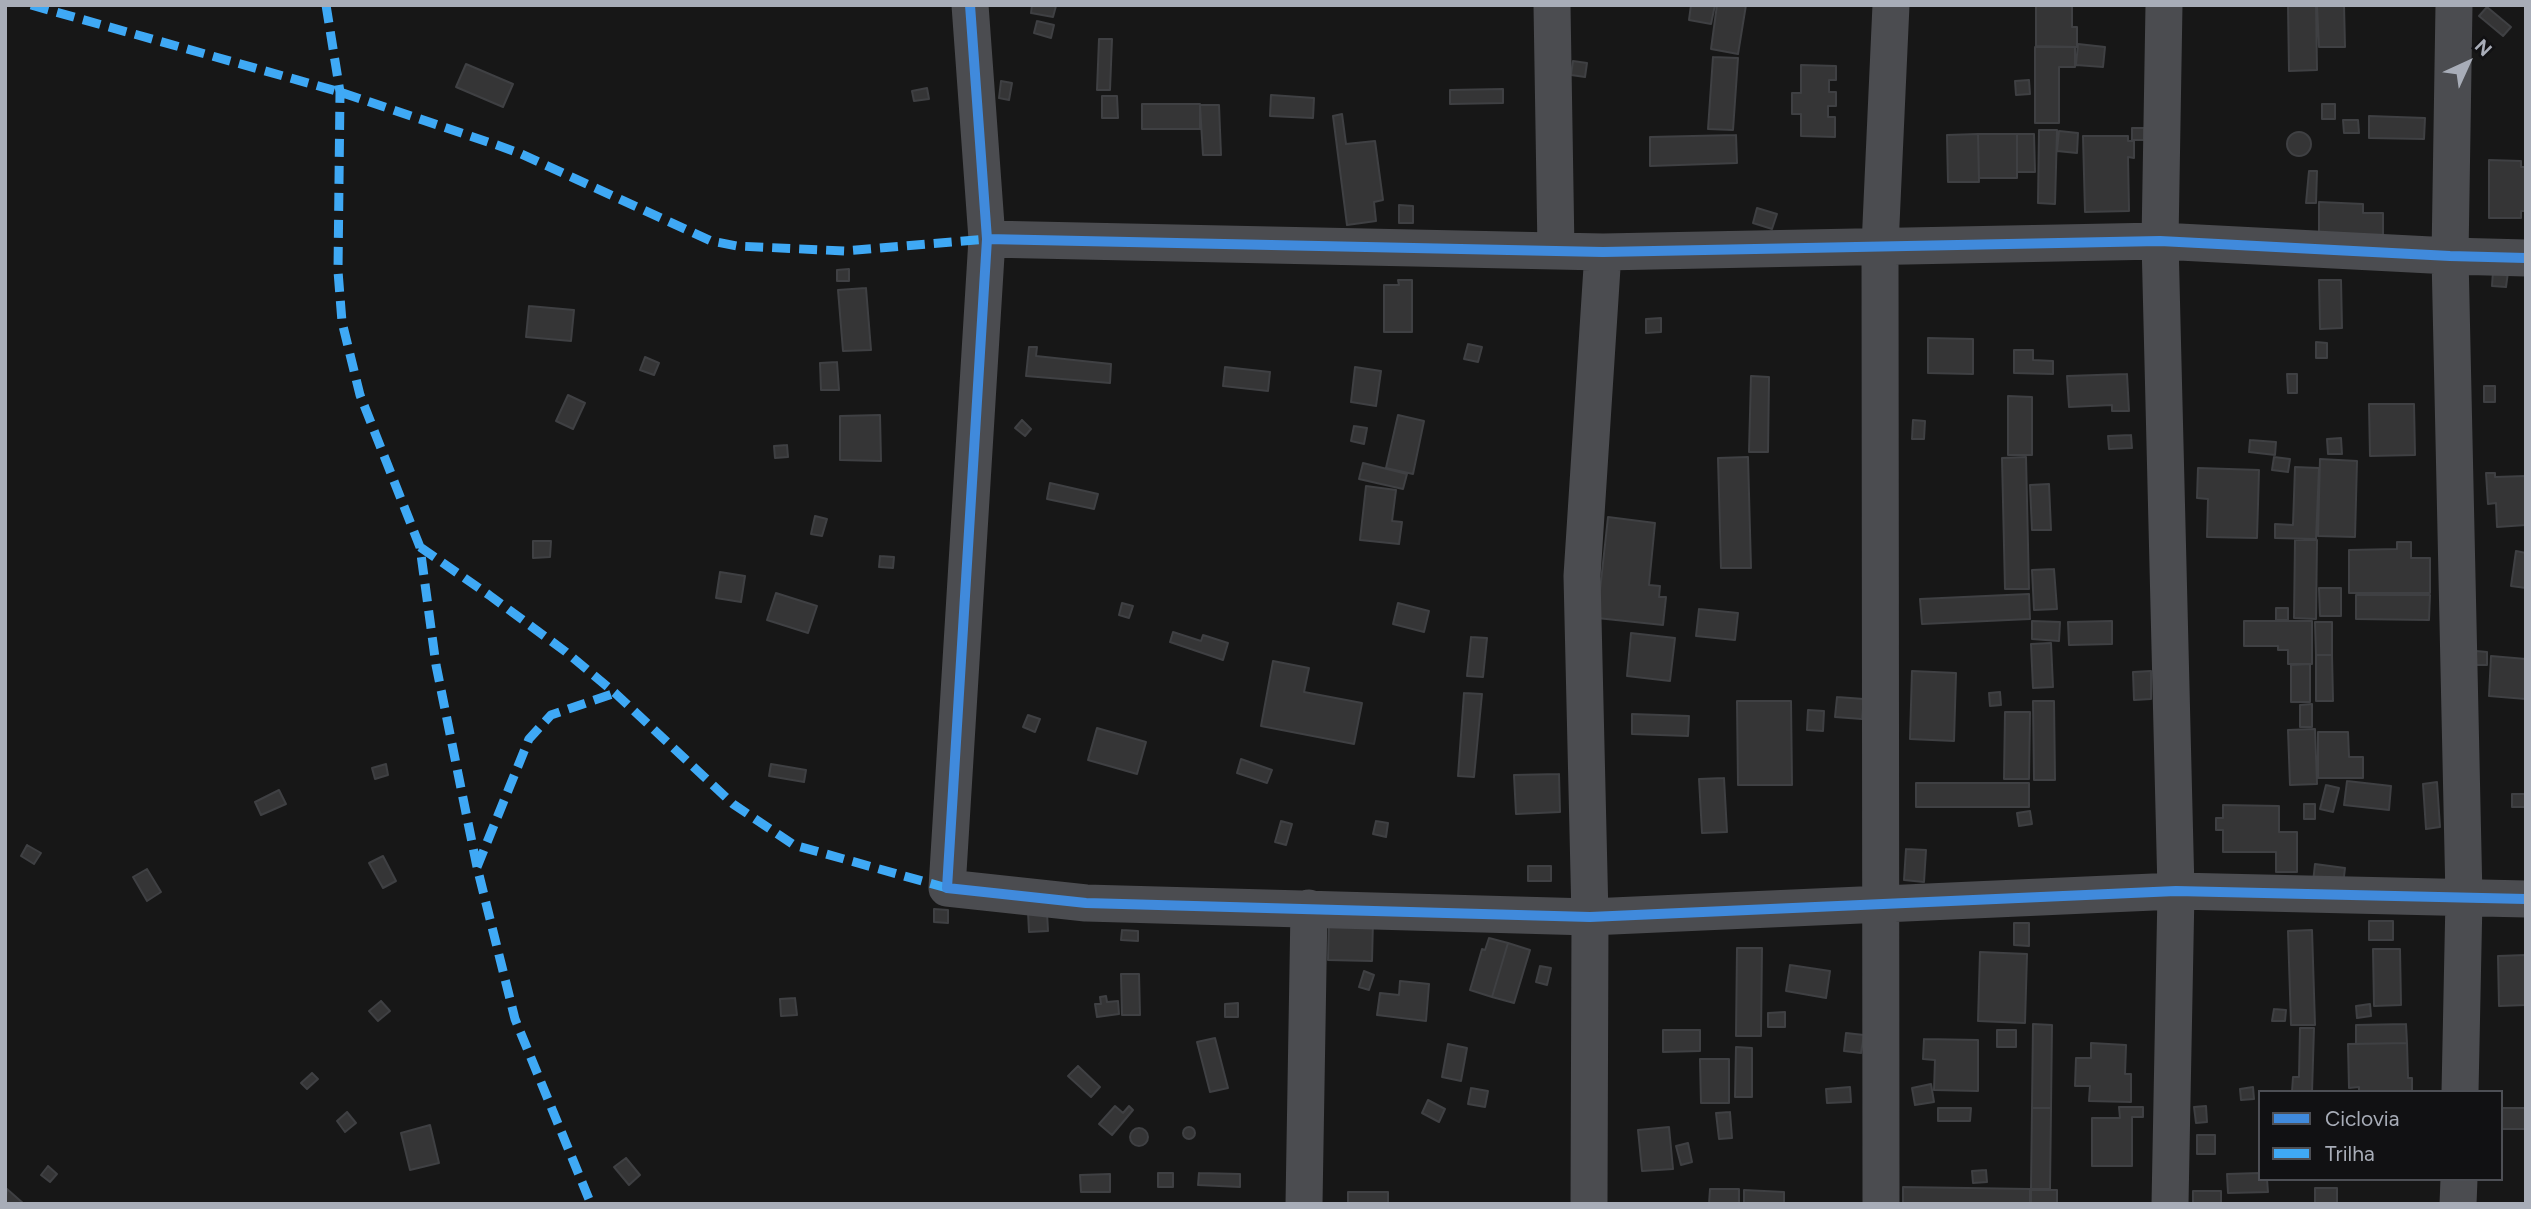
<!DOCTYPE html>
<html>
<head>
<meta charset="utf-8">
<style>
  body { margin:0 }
  #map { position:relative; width:2531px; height:1209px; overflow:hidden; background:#171717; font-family:Figtree,sans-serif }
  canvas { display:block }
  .frame { position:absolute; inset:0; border:7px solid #a8adb8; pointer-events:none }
  .legend { position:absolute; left:2258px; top:1090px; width:245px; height:91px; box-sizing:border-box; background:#111113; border:2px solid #4d4f55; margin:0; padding:9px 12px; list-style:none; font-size:21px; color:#a8adb8 }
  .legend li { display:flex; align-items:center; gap:14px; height:35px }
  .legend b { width:35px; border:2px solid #4d4f55 }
  .north { position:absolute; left:2433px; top:28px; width:70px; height:70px; -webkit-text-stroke:5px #111113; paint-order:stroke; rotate:45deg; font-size:19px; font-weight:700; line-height:28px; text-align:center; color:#a8adb8 }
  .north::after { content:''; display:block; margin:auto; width:24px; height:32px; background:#a8adb8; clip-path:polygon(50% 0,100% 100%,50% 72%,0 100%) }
</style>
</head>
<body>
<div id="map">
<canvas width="2531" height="1209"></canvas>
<div class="frame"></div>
<ul class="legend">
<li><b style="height:9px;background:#408adc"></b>Ciclovia</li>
<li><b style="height:9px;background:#3fa9f5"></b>Trilha</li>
</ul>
<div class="north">N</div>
</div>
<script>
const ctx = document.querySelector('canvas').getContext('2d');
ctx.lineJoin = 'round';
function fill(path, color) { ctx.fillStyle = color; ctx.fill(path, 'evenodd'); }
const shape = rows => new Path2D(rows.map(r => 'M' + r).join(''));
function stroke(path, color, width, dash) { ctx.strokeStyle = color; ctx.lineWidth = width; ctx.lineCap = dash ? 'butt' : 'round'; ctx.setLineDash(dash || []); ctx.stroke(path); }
const building = shape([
  [1032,5,1056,6,1053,17,1031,13,1032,5],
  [1691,5,1715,5,1711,24,1689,20,1691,5],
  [1717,5,1746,5,1738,54,1711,49,1717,5],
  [2036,5,2072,5,2072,27,2077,27,2077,47,2036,46,2036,5],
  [2288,5,2316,5,2317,70,2289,71,2288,5],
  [2317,5,2344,5,2345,47,2319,47,2317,5],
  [2487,7,2511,27,2503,36,2479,16,2487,7],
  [1037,21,1054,25,1051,38,1034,33,1037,21],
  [1099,39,1112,39,1110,90,1097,90,1099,39],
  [2078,44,2105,47,2103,67,2076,65,2078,44],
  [2035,47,2075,47,2075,67,2059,67,2059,123,2035,123,2035,47],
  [1713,57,1738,58,1733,130,1708,129,1713,57],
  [1573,61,1587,63,1585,77,1571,75,1573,61],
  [466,64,513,84,503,107,456,87,466,64],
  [1801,65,1836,66,1836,80,1829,80,1829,92,1836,92,1836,106,1828,106,1828,117,1835,117,1835,137,1801,136,1801,114,1792,114,1792,93,1801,93,1801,65],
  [2029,80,2030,94,2016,95,2015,81,2029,80],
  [1001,81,1012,83,1009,100,999,98,1001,81],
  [927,88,929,99,914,101,912,91,927,88],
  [1503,89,1503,103,1450,104,1450,90,1503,89],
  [1271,95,1314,98,1313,118,1270,116,1271,95],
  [1102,96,1117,96,1118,118,1102,118,1102,96],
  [1142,104,1200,104,1200,129,1142,129,1142,104],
  [2322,104,2335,104,2335,119,2322,119,2322,104],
  [1200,105,1219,105,1221,155,1203,155,1200,105],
  [1342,114,1346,144,1375,141,1383,200,1374,202,1376,221,1347,225,1333,116,1342,114],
  [2369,116,2425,118,2424,139,2369,138,2369,116],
  [2343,120,2358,120,2359,133,2344,133,2343,120],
  [2132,128,2144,128,2144,140,2132,140,2132,128],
  [2039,130,2057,130,2055,204,2038,203,2039,130],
  [2059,131,2078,133,2077,153,2057,151,2059,131],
  '2287 144a12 12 0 1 1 24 0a12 12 0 1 1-24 0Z',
  [1978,134,1979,182,1948,182,1947,135,1978,134],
  [1978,134,2017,134,2017,178,1979,178,1978,134],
  [2017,134,2034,134,2035,172,2017,172,2017,134],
  [1736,135,1737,163,1650,166,1650,137,1736,135],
  [2083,136,2128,136,2128,141,2134,141,2134,158,2128,157,2129,211,2085,212,2083,136],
  [2489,160,2521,161,2521,167,2526,167,2526,211,2521,211,2521,218,2489,218,2489,160],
  [2309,171,2317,171,2316,203,2306,203,2309,171],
  [2319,202,2363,204,2363,213,2383,213,2383,239,2319,238,2319,202],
  [1399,205,1413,206,1413,223,1399,223,1399,205],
  [1757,208,1777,214,1772,229,1753,223,1757,208],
  [849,269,849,281,837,281,837,270,849,269],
  [2493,271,2508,272,2506,287,2492,286,2493,271],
  [1398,280,1412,280,1412,332,1384,332,1384,285,1399,285,1398,280],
  [2319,280,2341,280,2342,328,2320,329,2319,280],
  [866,288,871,350,843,351,838,290,866,288],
  [529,306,574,310,571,341,526,337,529,306],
  [1661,318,1661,332,1646,333,1646,319,1661,318],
  [1928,338,1973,339,1973,374,1928,373,1928,338],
  [2316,342,2327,343,2327,358,2316,358,2316,342],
  [1468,344,1482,347,1478,362,1464,359,1468,344],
  [1029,347,1037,347,1036,356,1111,364,1110,383,1026,376,1029,347],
  [2014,350,2033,350,2033,360,2053,361,2053,374,2014,373,2014,350],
  [645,357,659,363,654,375,640,370,645,357],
  [837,362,839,390,821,390,820,363,837,362],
  [1225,367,1270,372,1268,391,1223,386,1225,367],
  [1355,367,1381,371,1376,406,1351,402,1355,367],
  [2127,374,2129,411,2112,411,2112,405,2069,407,2067,376,2127,374],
  [2287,374,2297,374,2297,393,2288,393,2287,374],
  [1751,376,1769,377,1768,452,1749,452,1751,376],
  [2484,386,2495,386,2495,402,2484,402,2484,386],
  [568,395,585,403,573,429,556,421,568,395],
  [2008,396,2032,397,2032,455,2008,455,2008,396],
  [2369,404,2414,404,2415,455,2370,456,2369,404],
  [880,415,881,461,840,460,840,416,880,415],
  [1398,415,1424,421,1413,474,1386,468,1398,415],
  [1022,420,1031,429,1025,436,1015,428,1022,420],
  [1913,420,1925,421,1924,439,1912,439,1913,420],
  [1354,426,1367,428,1364,444,1351,441,1354,426],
  [2131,435,2132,448,2109,449,2108,436,2131,435],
  [2341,438,2342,454,2328,454,2327,439,2341,438],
  [2250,440,2276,442,2275,455,2249,452,2250,440],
  [787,445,788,457,775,458,774,446,787,445],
  [1748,457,1751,568,1721,568,1718,458,1748,457],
  [2026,457,2029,589,2005,589,2002,458,2026,457],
  [2274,457,2290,459,2288,472,2272,470,2274,457],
  [2320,459,2357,461,2355,537,2318,536,2320,459],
  [1363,463,1407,474,1403,489,1359,479,1363,463],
  [2295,467,2319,468,2316,539,2275,538,2275,524,2293,525,2295,467],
  [2198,468,2259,470,2257,538,2207,537,2208,499,2197,498,2198,468],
  [2486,473,2495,473,2495,477,2526,476,2526,525,2497,527,2496,503,2488,504,2486,473],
  [1050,483,1098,494,1094,509,1047,499,1050,483],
  [2049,484,2051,530,2032,530,2030,485,2049,484],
  [1366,486,1396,490,1392,521,1402,522,1399,544,1360,540,1366,486],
  [815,516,827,519,822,536,811,534,815,516],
  [1608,517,1655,523,1649,585,1660,586,1659,597,1666,597,1663,625,1597,618,1608,517],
  [2295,540,2317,540,2316,619,2294,618,2295,540],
  [533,541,551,541,550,557,533,558,533,541],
  [2397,542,2411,542,2411,558,2430,558,2430,593,2349,593,2349,550,2397,549,2397,542],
  [2516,551,2526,553,2526,588,2511,586,2516,551],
  [880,556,894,557,893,568,879,567,880,556],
  [2054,569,2057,609,2034,610,2032,570,2054,569],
  [720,572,745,576,741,602,716,598,720,572],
  [2319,588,2341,588,2341,616,2320,616,2319,588],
  [776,593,817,606,808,633,767,620,776,593],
  [2029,594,2030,619,1922,624,1920,599,2029,594],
  [2356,595,2430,595,2429,620,2356,619,2356,595],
  [1122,603,1133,606,1129,618,1119,615,1122,603],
  [1398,603,1429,611,1424,632,1393,624,1398,603],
  [2276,608,2288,608,2288,620,2276,620,2276,608],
  [1699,609,1738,613,1735,640,1696,636,1699,609],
  [2032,621,2060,622,2059,641,2032,639,2032,621],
  [2112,621,2112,644,2069,645,2068,622,2112,621],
  [2244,621,2312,621,2312,664,2288,664,2288,650,2278,650,2278,646,2244,646,2244,621],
  [2315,622,2332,622,2332,655,2316,655,2315,622],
  [1173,632,1201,641,1203,635,1228,643,1223,660,1170,642,1173,632],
  [1631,633,1675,638,1670,681,1627,676,1631,633],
  [1471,637,1487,638,1483,677,1467,676,1471,637],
  [2051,643,2053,687,2033,688,2031,644,2051,643],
  [2476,651,2487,652,2487,665,2475,665,2476,651],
  [2316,655,2332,655,2333,701,2316,701,2316,655],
  [2491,656,2526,659,2526,699,2489,696,2491,656],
  [1273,661,1309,668,1304,692,1362,703,1354,744,1261,726,1273,661],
  [2310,664,2310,702,2291,702,2291,665,2310,664],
  [1912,671,1956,673,1954,741,1910,739,1912,671],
  [2151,671,2151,699,2134,700,2133,672,2151,671],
  [2000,692,2001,705,1990,706,1989,693,2000,692],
  [1464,693,1482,694,1474,777,1458,776,1464,693],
  [1837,697,1864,699,1862,719,1835,717,1837,697],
  [1737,701,1791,701,1792,785,1738,785,1737,701],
  [2033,701,2054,701,2055,780,2034,780,2033,701],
  [2312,704,2312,727,2300,727,2300,705,2312,704],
  [1808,710,1824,711,1823,731,1807,730,1808,710],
  [2005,712,2030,712,2029,779,2004,779,2005,712],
  [1632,714,1689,716,1688,736,1632,734,1632,714],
  [1028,715,1040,719,1035,732,1023,727,1028,715],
  [1097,728,1146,742,1137,774,1088,760,1097,728],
  [2315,729,2317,784,2290,785,2288,730,2315,729],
  [2318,732,2348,732,2349,757,2363,757,2363,778,2318,778,2318,732],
  [1241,759,1272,770,1267,783,1237,773,1241,759],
  [386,764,388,775,375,779,372,768,386,764],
  [771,764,806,770,804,782,769,776,771,764],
  [1559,774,1560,812,1516,814,1514,775,1559,774],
  [1724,778,1727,832,1702,833,1699,779,1724,778],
  [2347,781,2391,786,2389,810,2344,805,2347,781],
  [2437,782,2440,827,2426,829,2423,784,2437,782],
  [1916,783,2029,783,2029,807,1916,807,1916,783],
  [2326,785,2339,788,2333,812,2320,809,2326,785],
  [279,790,286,804,261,815,255,802,279,790],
  [2512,794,2526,794,2526,807,2512,807,2512,794],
  [2304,804,2315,804,2315,819,2304,819,2304,804],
  [2223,805,2279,806,2279,832,2297,832,2297,872,2276,872,2276,852,2223,852,2223,830,2216,830,2216,818,2223,818,2223,805],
  [2030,811,2032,824,2019,826,2017,813,2030,811],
  [1281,821,1292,824,1286,845,1275,842,1281,821],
  [1376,821,1388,823,1386,837,1373,834,1376,821],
  [27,845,41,853,34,864,21,856,27,845],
  [1906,849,1926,850,1924,882,1904,880,1906,849],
  [383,856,396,881,383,888,369,863,383,856],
  [2315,864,2345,868,2343,885,2313,882,2315,864],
  [1528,866,1551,866,1551,881,1528,881,1528,866],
  [147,869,161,892,147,901,133,877,147,869],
  [934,909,948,910,948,923,934,922,934,909],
  [1028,912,1047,912,1048,931,1029,932,1028,912],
  [1329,918,1373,920,1372,961,1328,960,1329,918],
  [2369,921,2393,921,2393,940,2369,940,2369,921],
  [2014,923,2029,923,2029,946,2014,945,2014,923],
  [1122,930,1138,931,1138,941,1121,940,1122,930],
  [2312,930,2315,1025,2291,1025,2288,931,2312,930],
  [1489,938,1508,943,1492,997,1470,990,1482,949,1485,950,1489,938],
  [1508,943,1530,950,1514,1003,1492,997,1508,943],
  [1737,948,1762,948,1761,1036,1736,1036,1737,948],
  [2373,949,2400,949,2401,1005,2374,1006,2373,949],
  [1980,952,2027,954,2025,1023,1978,1021,1980,952],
  [2526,955,2526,1005,2499,1006,2498,956,2526,955],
  [1790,965,1830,971,1826,998,1786,991,1790,965],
  [1540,966,1551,968,1547,985,1536,982,1540,966],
  [1364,971,1374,975,1369,990,1359,987,1364,971],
  [1121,974,1139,974,1140,1015,1122,1015,1121,974],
  [1400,981,1429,984,1426,1021,1377,1015,1380,993,1399,995,1400,981],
  [1106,996,1107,1002,1118,1001,1119,1014,1097,1017,1095,1004,1101,1004,1100,997,1106,996],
  [795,998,797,1015,781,1016,780,999,795,998],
  [381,1001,390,1011,378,1021,369,1011,381,1001],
  [1238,1003,1238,1017,1225,1017,1225,1004,1238,1003],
  [2370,1004,2371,1016,2357,1018,2356,1006,2370,1004],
  [2274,1009,2286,1010,2285,1021,2272,1021,2274,1009],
  [1785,1012,1785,1027,1768,1027,1768,1013,1785,1012],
  [2033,1024,2052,1025,2051,1108,2032,1108,2033,1024],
  [2406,1024,2407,1043,2356,1044,2356,1025,2406,1024],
  [2300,1028,2314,1028,2312,1092,2292,1092,2293,1077,2299,1077,2300,1028],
  [1663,1030,1700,1030,1700,1051,1663,1052,1663,1030],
  [1997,1030,2016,1030,2016,1047,1997,1047,1997,1030],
  [1846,1033,1864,1035,1861,1053,1844,1051,1846,1033],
  [1215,1038,1228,1088,1210,1092,1197,1042,1215,1038],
  [1924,1039,1978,1040,1978,1091,1934,1090,1935,1060,1923,1059,1924,1039],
  [2091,1043,2126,1045,2125,1074,2131,1074,2131,1102,2089,1101,2090,1086,2075,1086,2076,1058,2091,1058,2091,1043],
  [2407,1043,2408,1078,2412,1078,2412,1092,2359,1092,2359,1087,2349,1088,2348,1044,2407,1043],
  [1448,1044,1467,1048,1461,1081,1442,1077,1448,1044],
  [1736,1047,1752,1048,1752,1097,1735,1097,1736,1047],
  [1700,1059,1729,1059,1729,1103,1701,1103,1700,1059],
  [1078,1066,1100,1087,1091,1097,1068,1076,1078,1066],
  [312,1073,318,1079,307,1089,301,1083,312,1073],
  [1931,1084,1934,1102,1915,1105,1912,1088,1931,1084],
  [1850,1087,1851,1102,1827,1103,1826,1089,1850,1087],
  [2253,1087,2254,1099,2241,1100,2240,1089,2253,1087],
  [1471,1088,1488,1091,1485,1107,1468,1104,1471,1088],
  [1428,1100,1445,1109,1439,1122,1422,1113,1428,1100],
  [1115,1106,1123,1113,1129,1106,1133,1110,1112,1135,1099,1124,1115,1106],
  [2206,1106,2207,1122,2196,1123,2194,1107,2206,1106],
  [2119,1107,2143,1107,2143,1117,2132,1117,2132,1166,2092,1166,2092,1118,2120,1118,2119,1107],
  [1938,1108,1971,1108,1970,1121,1938,1121,1938,1108],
  [2032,1108,2051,1108,2050,1189,2031,1189,2032,1108],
  [2501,1108,2526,1108,2526,1129,2501,1129,2501,1108],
  [347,1112,356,1123,345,1132,337,1121,347,1112],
  [1730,1112,1732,1138,1719,1139,1716,1113,1730,1112],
  [430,1125,439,1163,410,1170,401,1133,430,1125],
  '1183 1133a6 6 0 1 1 12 0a6 6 0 1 1-12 0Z',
  [1669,1127,1673,1169,1642,1171,1638,1130,1669,1127],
  '1130 1137a9 9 0 1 1 18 0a9 9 0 1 1-18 0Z',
  [2197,1135,2215,1135,2215,1154,2197,1154,2197,1135],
  [1688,1143,1692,1162,1681,1165,1676,1146,1688,1143],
  [626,1158,640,1175,629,1185,614,1167,626,1158],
  [48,1166,57,1174,50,1182,41,1175,48,1166],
  [1986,1170,1987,1182,1973,1183,1972,1171,1986,1170],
  [1158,1173,1173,1173,1173,1187,1158,1187,1158,1173],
  [1199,1173,1240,1174,1240,1187,1198,1185,1199,1173],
  [2260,1173,2260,1179,2267,1179,2268,1192,2228,1193,2227,1174,2260,1173],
  [1110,1174,1110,1192,1081,1192,1080,1175,1110,1174],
  [1903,1187,2030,1189,2030,1204,1903,1203,1903,1187],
  [2315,1188,2337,1188,2337,1204,2315,1204,2315,1188],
  [7,1189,24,1204,5,1204,7,1189],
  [1710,1189,1739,1189,1739,1204,1709,1204,1710,1189],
  [1744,1190,1784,1192,1784,1204,1744,1204,1744,1190],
  [2031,1190,2057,1190,2057,1204,2031,1204,2031,1190],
  [2193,1191,2221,1191,2221,1204,2193,1204,2193,1191],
  [1348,1192,1388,1192,1388,1204,1348,1204,1348,1192]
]);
const minor = shape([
  [970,5,987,239,947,888,1086,903,1590,917,2176,891,2526,899],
  [1552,5,1556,251],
  [2164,5,2160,241,2176,891,2170,1204],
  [2454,5,2450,256,2464,898,2460,1092],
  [987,239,1603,252,2160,241,2450,256,2526,258],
  [1304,1204,1309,908],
  [1589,1204,1590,917,1582,576,1603,252],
  [1881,1204,1880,246,1891,5],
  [2458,1204,2459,1179]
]);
const quiet = shape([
  [31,5,340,92,494,144,519,153,711,241,737,246,845,251,987,239],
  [326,5,340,92,338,271,342,322,360,395,420,547,436,665,477,867,515,1019,591,1204],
  [420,547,489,595,566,652,615,693,733,804,794,845,947,888],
  [477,867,529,739,551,715,615,693]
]);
const cycleway = shape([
  [970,5,987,239,947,888,1086,903,1590,917,2176,891,2526,899],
  [987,239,1603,252,2160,241,2450,256,2526,258]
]);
fill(building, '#353536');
stroke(building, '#3f4043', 2);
stroke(minor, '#4b4c50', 37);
stroke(quiet, '#3fa9f5', 9, [18, 9]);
stroke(cycleway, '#408adc', 10);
</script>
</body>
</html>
